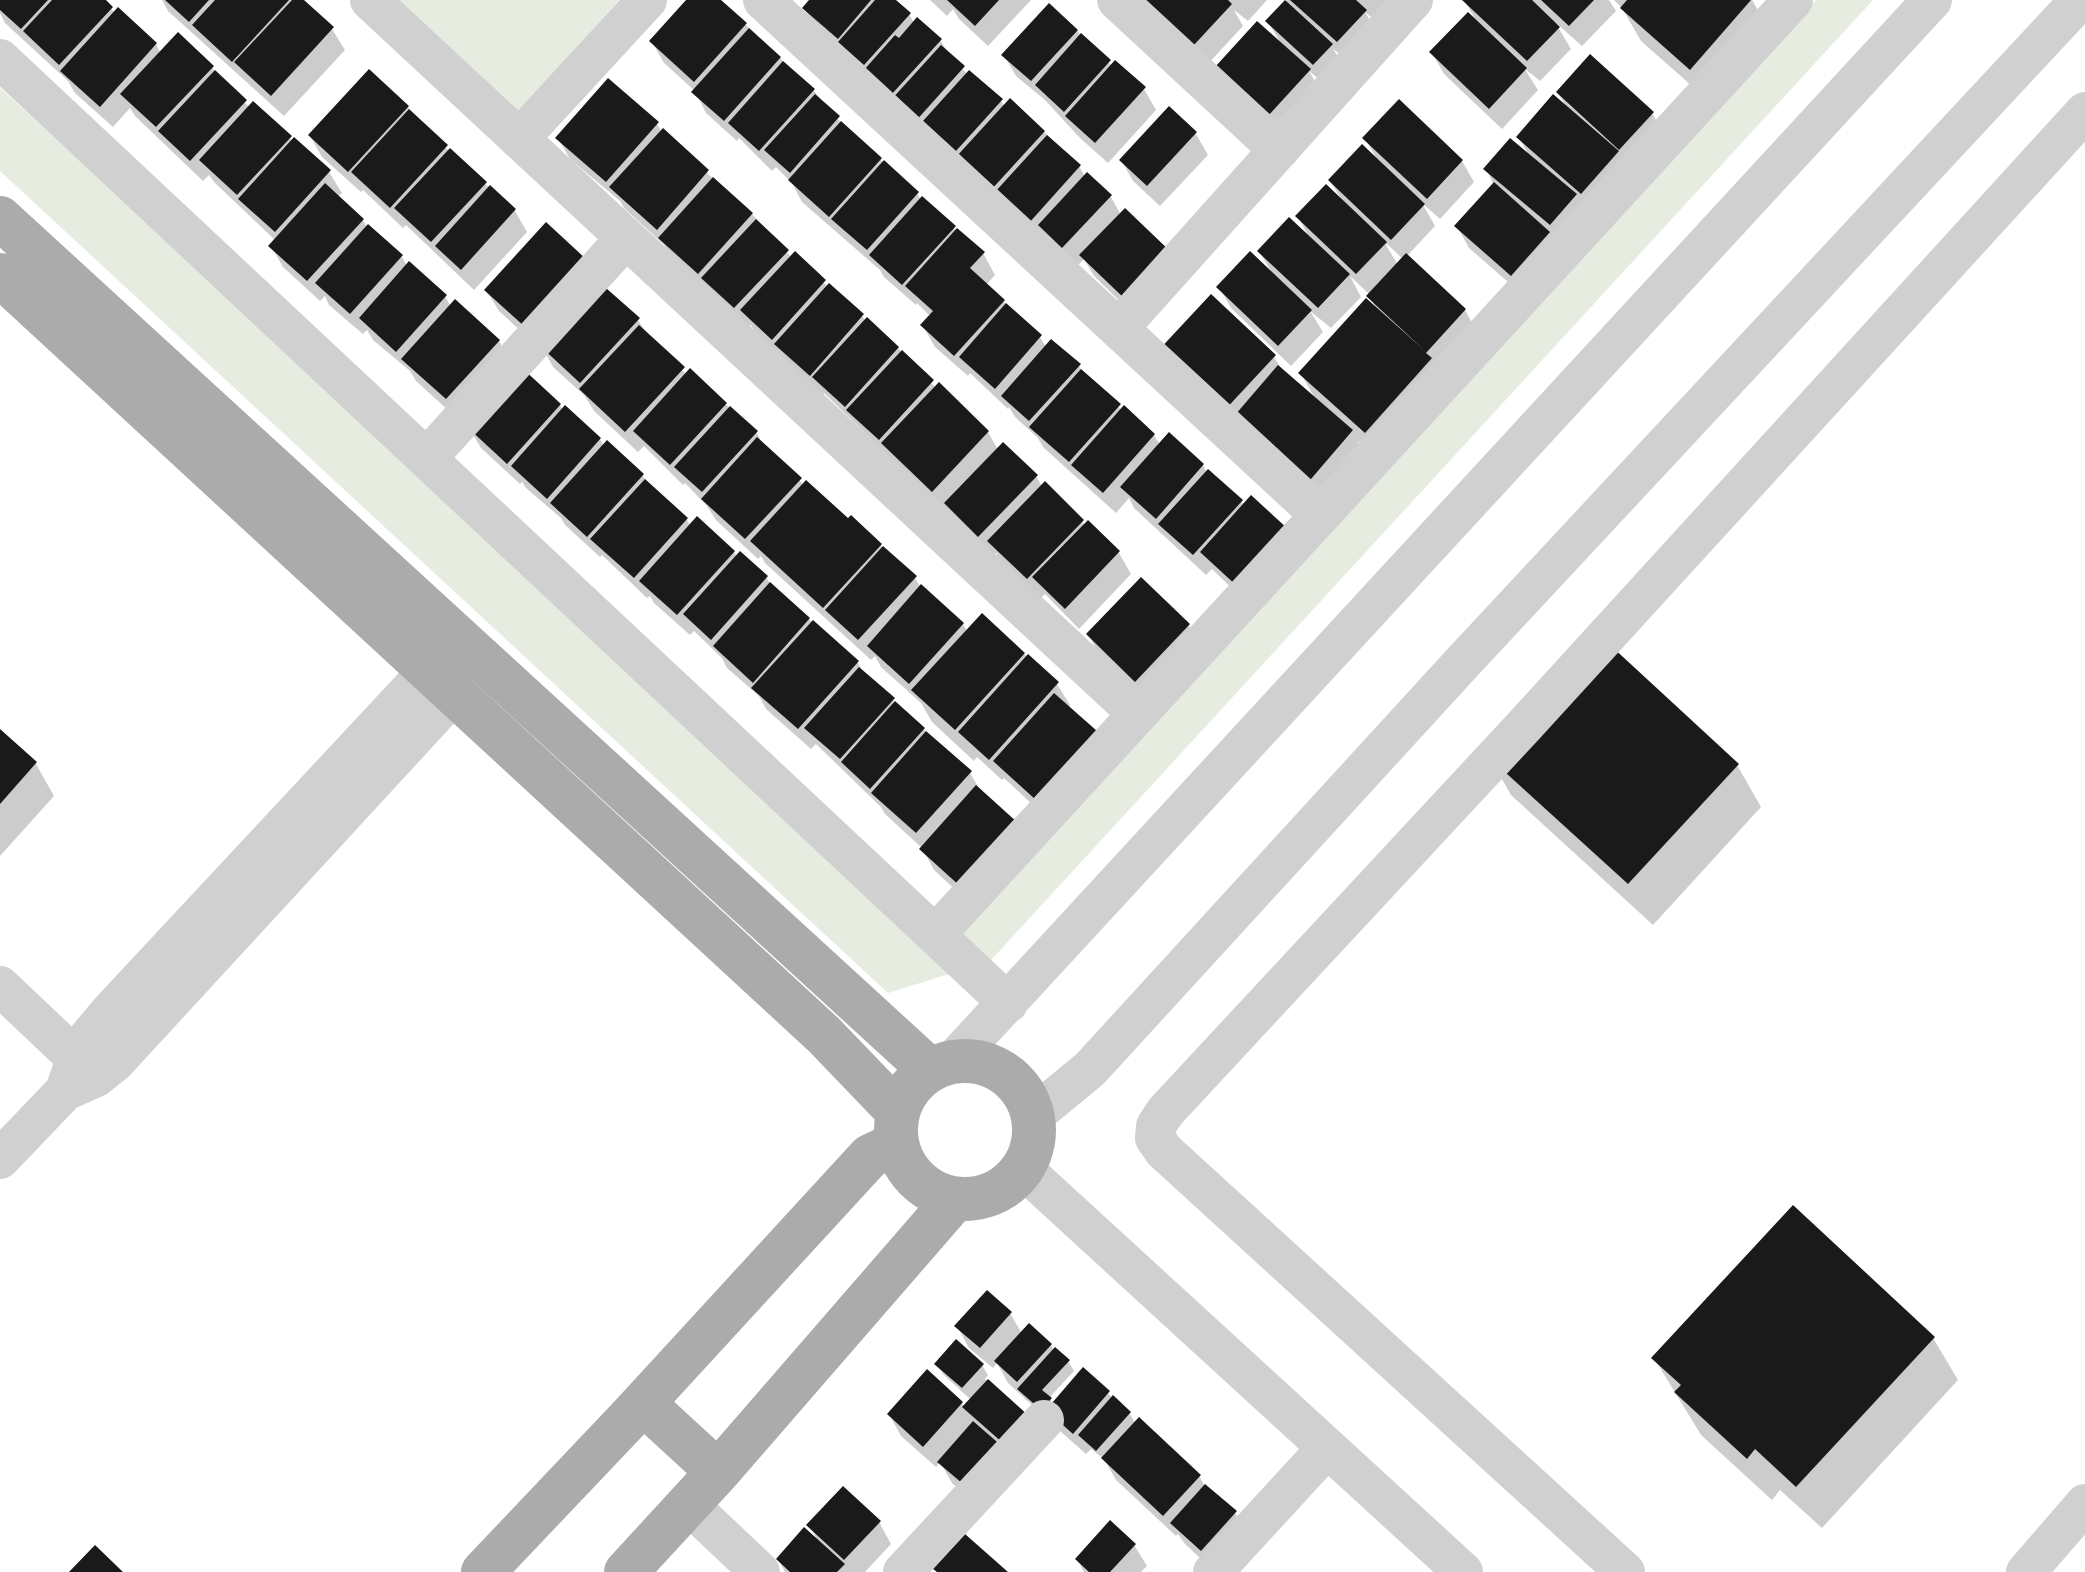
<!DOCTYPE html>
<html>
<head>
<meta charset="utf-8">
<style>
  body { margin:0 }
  canvas { display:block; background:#fff }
</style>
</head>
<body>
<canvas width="2085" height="1572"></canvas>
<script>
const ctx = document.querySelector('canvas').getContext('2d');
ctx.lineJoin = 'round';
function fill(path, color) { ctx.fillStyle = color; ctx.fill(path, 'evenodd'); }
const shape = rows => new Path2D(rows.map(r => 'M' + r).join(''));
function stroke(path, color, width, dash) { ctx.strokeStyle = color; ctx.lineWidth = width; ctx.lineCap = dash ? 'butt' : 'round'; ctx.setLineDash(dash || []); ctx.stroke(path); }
const green = shape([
  [389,0,619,0,517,114],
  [1816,0,1873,0,981,971,949,974,888,993,0,171,0,88,945,946]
]);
const shadow = shape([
  [0,0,103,0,115,13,118,10,156,44,161,54,212,67,217,75,250,108,293,141,294,140,329,172,342,193,338,197,363,220,367,228,402,257,407,266,445,296,451,307,499,341,511,362,459,420,416,381,410,371,373,340,367,330,363,334,329,305,325,296,320,301,283,267,271,246,276,241,214,182,209,175,203,181,135,116,130,108,113,127,75,93,68,81,5,23,0,13],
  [162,0,301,0,332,29,345,50,284,116,168,11],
  [689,0,718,0,746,25,813,90,844,126,917,193,921,200,983,253,995,275,986,285,1040,337,1046,347,1079,366,1084,374,1122,410,1154,435,1160,445,1203,465,1207,473,1241,501,1244,506,1251,607,1212,569,1206,575,1134,508,1129,498,1116,513,1044,448,1037,437,1015,417,1009,407,1008,409,970,373,968,376,935,347,923,326,931,317,917,303,916,305,884,277,880,270,802,202,792,183,776,167,772,171,739,138,737,141,706,113,695,91,664,63,652,42],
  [811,0,893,0,909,14,914,23,940,40,948,53,967,74,1001,101,1004,106,1044,132,1079,166,1085,177,1087,175,1111,197,1121,215,1138,319,1094,276,1084,259,1075,268,817,30,804,8],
  [930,0,1031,0,988,46,959,19,953,9,947,16],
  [1141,0,1267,0,1248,21,1234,10,1243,26,1206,66],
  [1287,0,1406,0,1382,26,1365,12,1377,32,1350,62,1333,49,1344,66,1326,85,1309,71,1321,92,1281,136,1230,89,1280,42,1268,22],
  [1464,0,1609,0,1616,11,1582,46,1555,22,1571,49,1540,81,1524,68,1538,90,1502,129,1444,74,1432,53,1477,22],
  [1614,0,1752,0,1770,31,1709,101,1641,41,1622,8],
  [1077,31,1112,66,1144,89,1156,110,1108,163,1080,138,1045,100,1016,76,1004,55],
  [1558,93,1652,113,1664,134,1594,214,1579,202,1587,216,1563,245,1550,235,1561,254,1524,296,1469,248,1457,226,1494,185,1486,169,1529,156,1519,137,1567,108],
  [408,107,412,115,449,151,515,211,527,232,474,290,406,225,403,228,363,190,361,192,322,157,310,136],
  [1169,109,1196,134,1208,155,1160,206,1133,181,1121,160],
  [657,124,662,132,752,214,792,258,795,254,828,287,898,348,936,388,988,432,998,450,1036,476,1042,487,1085,525,1088,523,1119,553,1131,574,1079,629,1045,594,1040,599,1001,563,996,553,992,557,824,393,823,396,755,332,751,325,747,328,673,259,664,245,624,208,620,201,570,159,558,138],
  [1365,138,1462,161,1474,182,1440,219,1422,203,1435,226,1407,256,1465,310,1477,332,1384,464,1358,441,1370,463,1324,517,1177,385,1274,357,1284,373,1316,400,1301,374,1376,309,1370,295,1350,276,1361,297,1331,328,1310,311,1323,332,1291,366,1231,308,1219,287,1272,273,1259,251,1309,237,1298,217,1342,200,1330,181,1378,161],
  [1387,244,1403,259,1398,265,1386,245],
  [597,281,638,320,648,336,687,375,690,371,756,432,764,446,804,485,880,545,915,578,921,588,963,624,967,632,1024,654,1057,684,1070,705,1049,820,1004,778,1002,780,977,757,974,761,932,722,921,703,881,667,875,656,871,660,765,563,761,556,758,559,716,520,707,506,685,483,683,485,644,446,638,452,594,411,584,395,553,367,540,343,537,346,499,311,486,290],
  [560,405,563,411,600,439,604,446,642,475,648,484,687,520,691,527,734,552,737,557,766,577,771,585,858,663,864,674,970,773,982,793,974,907,934,870,922,848,885,814,881,807,816,744,811,749,766,709,759,696,727,668,722,658,694,631,690,635,654,603,650,596,647,598,602,555,600,557,565,525,561,518,526,488,522,482,520,484,481,448,468,426],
  [1141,579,1189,626,1201,647,1148,702,1100,656,1088,634],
  [0,732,36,764,54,796,0,856],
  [1487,753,1737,765,1761,807,1653,925,1511,795],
  [1010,1313,1022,1334,1051,1345,1054,1351,1068,1361,1074,1371,1049,1398,1053,1404,1083,1370,1129,1413,1136,1424,1199,1476,1205,1486,1235,1513,1247,1534,1214,1571,1185,1544,1178,1534,1176,1536,1116,1480,1104,1459,1091,1449,1086,1454,1060,1431,1051,1415,1047,1419,1008,1383,997,1363,993,1368,969,1348,957,1326],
  [1933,1338,1958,1380,1822,1528,1780,1490,1772,1500,1701,1435,1654,1358],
  [937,1364,982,1365,988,1375,985,1379,1028,1417,982,1509,952,1483,940,1462,936,1467,901,1436,889,1414,962,1403,964,1408,971,1400,943,1374],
  [879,1522,891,1544,865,1572,785,1572,778,1559,818,1541,809,1525],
  [1134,1545,1147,1566,1141,1572,1084,1572,1077,1559]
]);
const building = shape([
  [0,0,48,0,21,29,0,10],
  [52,0,106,0,113,7,59,65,23,31],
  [165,0,209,0,189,22],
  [215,0,289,0,232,62,192,25],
  [292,0,304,0,334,27,271,96,234,62],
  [686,0,721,0,747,23,694,82,649,41],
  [809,0,871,0,838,39,802,8],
  [875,0,896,0,911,13,864,65,838,42],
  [947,0,999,0,975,26],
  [1142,0,1228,0,1232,4,1193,46],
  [1285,0,1333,44,1313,65,1265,21],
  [1290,0,1356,0,1367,10,1337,42],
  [1462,0,1532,0,1560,27,1527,61],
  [1541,0,1594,0,1569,26],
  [1627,0,1751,0,1690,70,1620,8],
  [1049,3,1078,30,1031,81,1001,55],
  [118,7,157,43,100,107,60,71],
  [1468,12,1527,68,1489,109,1429,52],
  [917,17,942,39,891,95,864,70,895,35,899,38],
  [1257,21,1311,69,1268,116,1215,67],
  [749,28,781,57,724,121,691,92],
  [178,32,214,66,156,127,120,94],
  [1081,33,1111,60,1064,112,1035,85],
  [941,45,965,66,914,123,890,101],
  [1590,54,1654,112,1619,150,1556,92],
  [1115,60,1146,87,1095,143,1065,116],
  [783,61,815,89,759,151,728,123],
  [369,69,409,106,348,172,308,135],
  [215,70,247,100,190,161,158,131],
  [969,70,1003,99,956,151,923,121],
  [608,78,659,122,606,182,555,138],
  [815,94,840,116,790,173,764,150],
  [1553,94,1619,151,1581,194,1516,137],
  [1010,98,1045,131,991,190,956,157],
  [1399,99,1463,160,1427,199,1362,138],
  [253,101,292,136,237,195,199,160],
  [1169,106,1197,132,1147,186,1119,160],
  [409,109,448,145,390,208,351,172],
  [841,121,882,158,829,217,788,180],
  [663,128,709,170,657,230,609,187],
  [1047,135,1081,165,1029,223,995,192],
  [294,137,331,170,275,232,238,199],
  [1510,138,1577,194,1550,225,1483,169],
  [1362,144,1425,204,1391,240,1328,180],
  [450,148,487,182,431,242,394,208],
  [884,160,919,192,867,250,831,219],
  [1087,172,1112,195,1062,248,1038,225],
  [713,177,753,213,698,274,658,238],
  [1494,182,1550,232,1511,276,1454,226],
  [325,183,364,219,307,281,268,246],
  [1326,184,1387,242,1356,274,1295,216],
  [490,185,516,209,461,270,435,246],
  [922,196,956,226,902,285,869,255],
  [1125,208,1171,252,1125,299,1079,255],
  [1289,217,1350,274,1318,308,1257,251],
  [756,219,789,250,734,308,701,278],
  [546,222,586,259,524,326,484,290],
  [368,224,403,255,350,314,315,283],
  [957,228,985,252,970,268,1005,300,954,356,920,325,933,311,905,286],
  [795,251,826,280,772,340,740,310],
  [1250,251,1312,310,1278,346,1216,287],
  [1406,253,1466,309,1426,353,1432,358,1365,433,1298,373,1366,298,1424,350,1366,296],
  [409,261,447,295,396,352,359,318],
  [598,281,640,318,580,383,539,345],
  [829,283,864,314,810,376,774,344],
  [1211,294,1276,355,1221,414,1156,353],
  [455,299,500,340,446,399,401,359],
  [1006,303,1042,335,995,389,959,357],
  [867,317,899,347,845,407,812,377],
  [639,325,685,367,625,432,579,389],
  [1051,339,1081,364,1029,421,1001,396],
  [902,350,934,380,879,440,846,410],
  [1278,365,1353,430,1305,486,1229,422],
  [520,366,561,404,507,464,466,426],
  [690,368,727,403,670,465,633,431],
  [1081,369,1121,404,1069,462,1029,427],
  [939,382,989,431,932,492,881,443],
  [565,405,601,438,547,499,511,466],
  [1124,405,1155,434,1103,493,1071,465],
  [730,406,758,431,702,492,674,467],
  [1169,432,1204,464,1156,519,1120,487],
  [757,437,802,478,745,539,701,499],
  [607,440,644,474,587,537,550,503],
  [1003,442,1038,475,978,537,944,503],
  [1208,469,1243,500,1193,555,1158,524],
  [645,479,688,518,634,578,590,539],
  [806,480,848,518,851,515,882,544,823,608,750,541],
  [1045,481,1084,520,1027,579,987,541],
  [1251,495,1289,530,1238,587,1200,552],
  [697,516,735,551,677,615,639,581],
  [1088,520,1120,551,1065,609,1032,577],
  [883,546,917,576,858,640,825,610],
  [740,551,768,576,711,640,683,614],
  [1141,577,1190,624,1135,682,1086,634],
  [770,582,810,618,753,683,713,646],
  [921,584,964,623,909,684,867,646],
  [982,613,1025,653,955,730,911,690],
  [813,620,859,661,798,729,751,688],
  [1596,632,1739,764,1628,884,1484,753],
  [1028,654,1059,682,989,760,958,732],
  [859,667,895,698,840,759,804,728],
  [1054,693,1097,731,1036,800,993,761],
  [895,701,925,728,870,789,841,762],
  [0,729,37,762,0,804],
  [926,731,972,771,916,833,871,793],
  [976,785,1018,823,961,887,919,849],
  [1793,1205,1935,1337,1796,1487,1755,1449,1747,1459,1674,1392,1681,1385,1651,1358],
  [987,1290,1012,1312,980,1348,954,1326],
  [1029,1323,1052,1344,1017,1382,994,1361],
  [956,1339,984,1364,962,1388,934,1364],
  [1055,1347,1070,1360,1042,1390,1052,1398,1041,1410,1017,1389],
  [1083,1367,1110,1391,1073,1434,1046,1410],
  [927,1369,963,1402,923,1447,887,1414],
  [988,1379,1029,1416,1004,1444,962,1407],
  [1113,1395,1131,1412,1096,1451,1078,1435],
  [1139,1417,1201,1475,1163,1516,1101,1458],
  [973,1421,1004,1448,969,1489,937,1462],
  [1205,1484,1237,1511,1201,1551,1170,1523],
  [843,1486,881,1521,844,1560,806,1525],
  [1110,1520,1136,1544,1110,1572,1089,1572,1075,1559],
  [804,1527,845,1564,837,1572,790,1572,776,1559],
  [965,1534,1008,1572,937,1572,933,1569],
  [95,1545,123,1572,69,1572]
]);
const minor = shape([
  [370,0,1138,714],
  [763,0,1320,515],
  [1117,0,1279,150],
  [0,59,1008,1003],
  [519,139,647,0],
  [1119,328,1413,0],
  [427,458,626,238],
  [936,934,1793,0],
  [0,986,96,1077],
  [952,1062,1932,0],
  [65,1091,76,1059,88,1038,108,1014,429,670],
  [1033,1116,1090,1069,1461,664,2080,0],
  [0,1159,65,1091,96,1077,115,1062,454,694],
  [1023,1169,1463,1572],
  [689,1505,760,1572],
  [903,1572,1044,1420],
  [1213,1572,1327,1448],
  [1625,1572,1164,1151,1155,1138,1156,1126,1165,1112,1525,725,2085,112],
  [2026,1572,2085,1504]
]);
const major = shape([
  [0,218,930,1070],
  [0,275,824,1035,898,1112],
  '896 1130a69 69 0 1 1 138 0a69 69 0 1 1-138 0Z',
  [643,1403,718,1472],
  [483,1572,632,1415,870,1156,896,1144],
  [626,1572,718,1472,955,1199]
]);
fill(green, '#e6ecdf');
fill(shadow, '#0003');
fill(building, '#1a1a1a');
stroke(minor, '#d0d0d0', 40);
stroke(major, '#ababab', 44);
</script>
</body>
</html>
